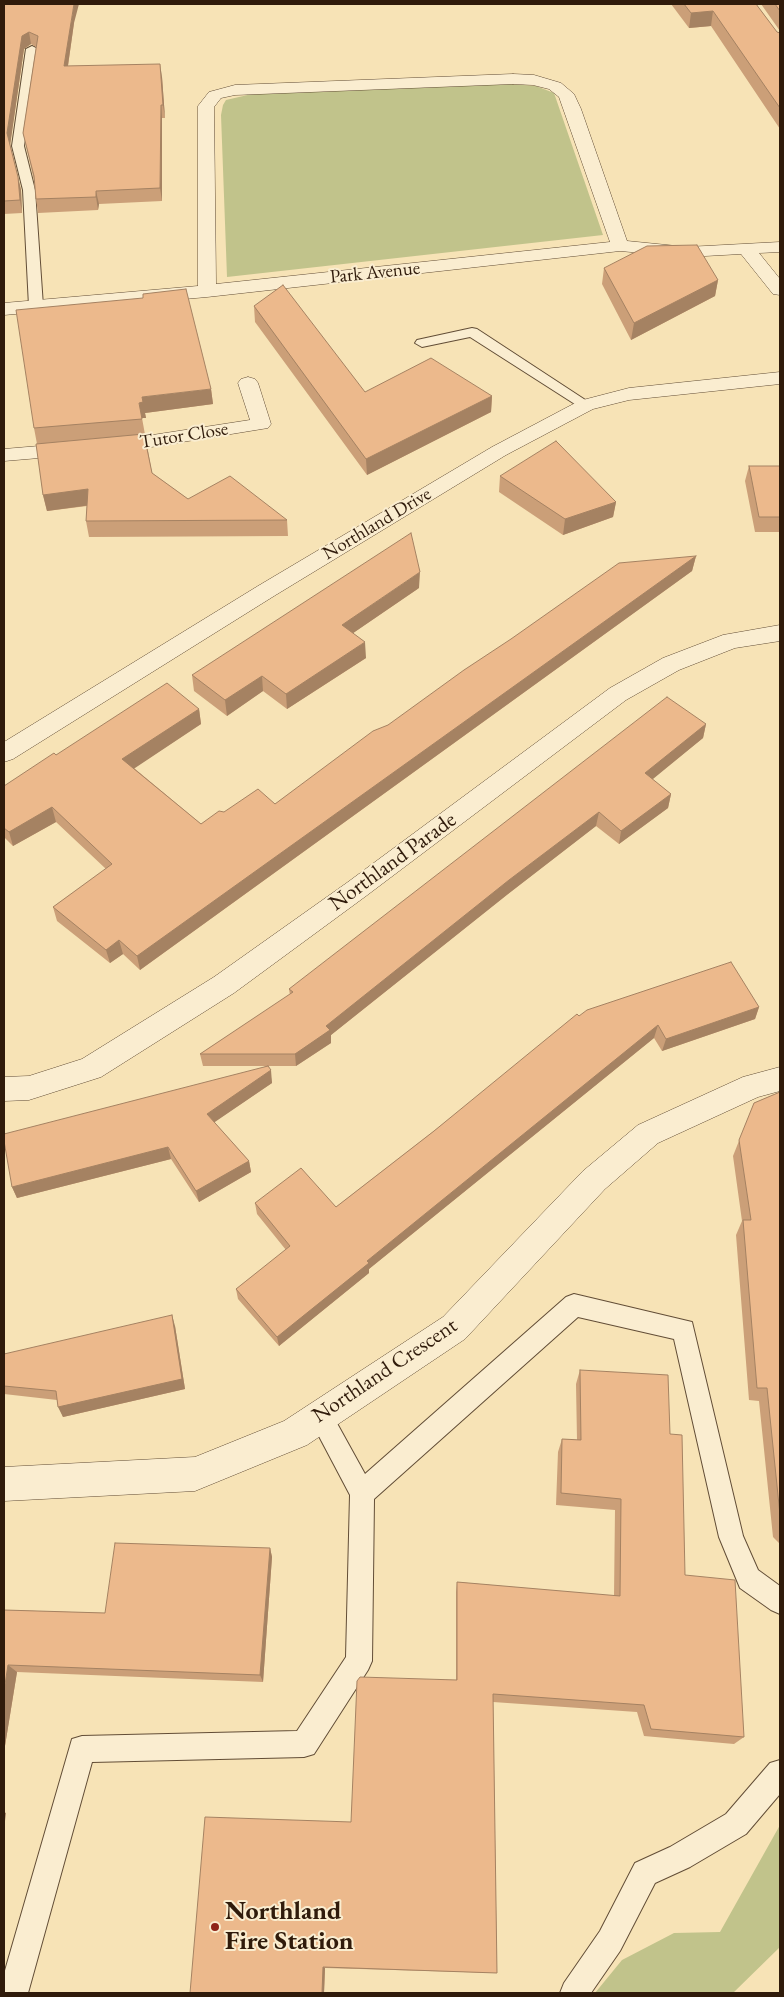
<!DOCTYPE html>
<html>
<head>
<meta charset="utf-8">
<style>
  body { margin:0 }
  #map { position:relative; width:784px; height:1997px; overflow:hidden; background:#f7e3b6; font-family:"EB Garamond",serif }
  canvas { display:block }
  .frame { position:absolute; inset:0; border:5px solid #301b0b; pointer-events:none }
</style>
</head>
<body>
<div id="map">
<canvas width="784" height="1997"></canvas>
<div class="frame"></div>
</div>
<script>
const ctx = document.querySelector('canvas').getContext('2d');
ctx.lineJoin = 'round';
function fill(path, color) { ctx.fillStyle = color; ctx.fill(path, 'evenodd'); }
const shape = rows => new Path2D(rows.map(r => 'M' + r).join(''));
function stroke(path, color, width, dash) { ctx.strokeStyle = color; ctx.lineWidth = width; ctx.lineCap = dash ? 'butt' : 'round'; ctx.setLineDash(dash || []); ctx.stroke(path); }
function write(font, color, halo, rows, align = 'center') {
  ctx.font = font + ' "EB Garamond",serif'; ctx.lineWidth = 4; ctx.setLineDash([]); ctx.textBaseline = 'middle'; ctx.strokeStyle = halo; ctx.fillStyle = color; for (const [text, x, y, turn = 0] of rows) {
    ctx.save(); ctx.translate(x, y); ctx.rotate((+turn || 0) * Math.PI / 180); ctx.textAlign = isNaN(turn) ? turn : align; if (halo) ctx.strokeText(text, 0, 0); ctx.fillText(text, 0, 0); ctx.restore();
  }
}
const green = shape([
  [510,84,536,86,554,93,603,235,227,277,221,115,223,105,226,100,252,94],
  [780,1825,780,1947,733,1993,595,1993,622,1960,674,1933,720,1932]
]);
const lane = shape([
  [32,46,38,49,24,146,35,190,43,306,36,310,29,306,23,190,12,146,26,49,32,46],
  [472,328,477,329,593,405,591,408,586,409,581,408,470,337,422,347,415,343,417,340,472,328],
  [574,1294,692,1322,743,1536,758,1570,780,1586,780,1614,771,1610,740,1588,719,1537,674,1339,578,1317,374,1499,372,1661,368,1670,314,1754,304,1757,92,1762,28,1993,4,1993,4,1974,72,1739,82,1736,297,1731,346,1657,350,1495,312,1423,308,1415,312,1407,320,1403,328,1407,365,1474,566,1297,574,1294],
  [780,1760,780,1794,746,1834,690,1867,655,1883,620,1951,591,1993,560,1993,564,1983,600,1931,635,1863,670,1847,726,1814,770,1763,780,1760]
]);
const street = shape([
  [513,74,534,75,561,83,574,94,581,109,627,241,687,247,780,242,780,252,759,253,780,279,780,295,773,294,741,254,687,257,620,251,207,297,4,315,4,303,198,286,198,106,209,92,235,85,513,74],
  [513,84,533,85,549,89,559,97,610,242,216,284,214,107,221,98,235,95,513,84],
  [780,372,780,384,629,400,593,409,506,455,274,596,13,759,4,762,4,742,258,586,492,447,579,401,629,388,780,372],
  [248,377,255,379,258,383,271,424,268,428,133,450,4,461,4,449,133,438,250,420,238,383,241,379,248,377],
  [780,625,780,641,735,648,679,670,626,700,366,896,234,993,101,1077,29,1100,4,1101,4,1077,29,1076,82,1059,214,977,348,882,610,688,663,658,723,635,780,625],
  [780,1067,780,1091,758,1097,658,1143,605,1189,465,1339,307,1445,195,1491,4,1501,4,1467,195,1457,284,1421,443,1317,583,1171,638,1125,743,1077,780,1067]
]);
const wall = shape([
  [4,4,74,23,68,66,162,77,165,118,162,118,162,201,99,204,98,210,38,213,36,199,34,180,23,133,36,47,31,44,24,49,10,144,21,190,22,213,4,214],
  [671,4,756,4,777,32,780,33,780,129,711,26,689,28],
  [761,4,780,4,780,31],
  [604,268,718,280,715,296,631,340,602,284],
  [254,306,365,392,492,396,491,412,367,475,255,322],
  [211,389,213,404,145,413,146,418,142,418,152,473,188,499,287,520,288,536,89,537,86,521,87,506,47,511,43,495,37,444,34,428],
  [749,466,780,466,780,532,755,532,745,481],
  [500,476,616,502,613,517,563,535,499,492],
  [696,556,692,571,140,970,123,954,110,963,57,921,53,907,106,869,56,822,13,846,4,837,4,786,56,755,199,709,201,724,134,768,201,824,224,812,275,804,388,725],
  [419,588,353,633,366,658,287,709,263,691,227,716,194,691,192,675],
  [706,724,703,738,652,779,671,794,668,808,619,844,596,826,508,894,331,1035,331,1043,296,1066,269,1066,272,1083,214,1122,249,1161,251,1172,199,1202,171,1159,17,1198,12,1187,266,1066,203,1066,200,1054,290,995,289,989],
  [759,1007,755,1019,662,1051,654,1038,369,1269,369,1273,279,1346,238,1299,236,1289,286,1250,257,1214,255,1203,336,1207,434,1131,579,1016],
  [780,1092,780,1544,773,1537,759,1401,749,1400,736,1235,742,1221,733,1156,754,1103],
  [175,1326,185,1389,63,1417,57,1400,4,1394,4,1354],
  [580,1370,670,1434,685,1575,744,1737,734,1744,644,1736,637,1712,493,1702,497,1973,325,1968,324,1993,190,1993,351,1822,456,1680,456,1592,457,1582,614,1596,615,1510,556,1505,558,1452,562,1439,577,1440,576,1384],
  [270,1548,272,1557,263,1682,17,1672,4,1752,4,1610,105,1613]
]);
const shadedWall = shape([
  [74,4,79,4,74,23,66,79,64,66],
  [713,11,711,26,689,28,691,13],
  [29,32,31,44,24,49,10,146,7,133,22,36],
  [160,64,162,77,165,118,163,105],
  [161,105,162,118,162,201,160,188],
  [18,177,21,190,22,213,20,200],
  [96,191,99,204,98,210,96,197],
  [718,280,715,296,631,340,634,323],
  [211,389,213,404,145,413,146,418,141,418,139,403,142,397],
  [492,396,491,412,367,475,366,459],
  [88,489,91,505,47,511,43,495],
  [616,502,613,517,563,535,565,519],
  [696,556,692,571,140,970,137,956],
  [420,572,419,588,343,640,342,625],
  [365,642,366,658,287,709,286,694],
  [262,676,263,691,227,716,225,700],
  [199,709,201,724,126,774,122,759],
  [706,724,703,738,642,788,645,773],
  [671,794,668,808,619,844,621,831],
  [52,807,56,822,13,846,9,832],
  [599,812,596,826,508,894,331,1035,331,1043,296,1066,295,1054,326,1026,509,880],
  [119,940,123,954,110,963,106,950],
  [759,1007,755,1019,662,1051,666,1039],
  [658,1025,654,1038,369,1269,369,1273,279,1346,277,1337,367,1261],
  [271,1070,272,1083,209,1126,207,1114],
  [168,1147,171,1159,17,1198,12,1187],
  [249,1161,251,1172,199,1202,196,1191],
  [172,1315,175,1326,185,1389,63,1417,58,1407],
  [270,1548,272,1557,263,1682,260,1675],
  [8,1665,17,1672,4,1752,4,1691],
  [4,1812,6,1813,4,1829],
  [323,1967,325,1968,324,1993,322,1993]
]);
const building = shape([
  [4,4,74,4,64,66,160,64,163,105,161,105,160,188,96,191,96,197,36,199,34,176,23,133,38,36,29,32,22,36,7,133,18,177,20,200,4,201,4,4],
  [684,4,756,4,777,32,780,33,780,108,713,11,691,13,684,4],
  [775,4,780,4,780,11,775,4],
  [697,245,718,280,634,323,604,268,647,246,697,245],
  [283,285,365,392,431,358,492,396,366,459,254,306,283,285],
  [186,289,211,389,142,397,143,402,139,403,142,419,34,428,16,310,143,298,143,294,186,289],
  [144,434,152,473,188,499,230,476,287,520,86,521,88,489,43,495,36,444,144,434],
  [556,441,616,502,565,519,500,476,556,441],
  [749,466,780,466,780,517,759,517,749,466],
  [411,533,420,572,342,625,365,642,286,694,262,676,225,700,192,675,411,533],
  [696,556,137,956,119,940,106,950,53,907,112,864,52,807,9,832,4,828,4,786,54,753,56,755,167,683,199,709,122,759,201,824,219,811,224,812,258,789,275,804,373,731,388,725,464,670,511,639,619,563,696,556],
  [667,697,706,724,645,773,671,794,621,831,599,812,509,880,326,1026,330,1030,295,1054,200,1054,293,992,289,989,667,697],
  [731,962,759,1007,666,1039,658,1025,367,1261,369,1263,277,1337,236,1289,290,1246,255,1203,301,1168,336,1207,434,1131,577,1014,579,1016,587,1010,731,962],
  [268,1066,271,1070,207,1114,249,1161,196,1191,168,1147,12,1187,4,1141,4,1134,268,1066],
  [780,1092,780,1515,767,1388,757,1388,743,1220,751,1220,739,1140,754,1103,780,1092],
  [172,1315,182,1379,58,1407,56,1391,4,1386,4,1354,172,1315],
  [580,1370,668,1375,670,1434,682,1435,685,1575,735,1580,744,1737,651,1729,644,1705,493,1694,497,1973,323,1967,322,1993,190,1993,205,1817,351,1822,357,1681,360,1677,457,1680,457,1582,620,1596,621,1499,561,1493,562,1439,581,1440,580,1370],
  [115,1543,270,1548,260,1675,8,1665,4,1691,4,1610,105,1613,115,1543]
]);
const markers = [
  [215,1927,5,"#8f2418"]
];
const farStreetnames = [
  ["Park Avenue",375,273,-6],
  ["Tutor Close",184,436,-9],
  ["Northland Drive",377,524,-31]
];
const streetNames = [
  ["Northland Parade",393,862,-36],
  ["Northland Crescent",385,1371,-34]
];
const nearPoinames = [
  ["Northland",225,1912],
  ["Fire Station",225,1942]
];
fill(green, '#c1c38b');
stroke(lane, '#624d36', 2);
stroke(street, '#624d36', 1);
fill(lane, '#faedd0');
fill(street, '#faedd0');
fill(wall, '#cb9f78');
fill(shadedWall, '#a58262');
fill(building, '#ecb98c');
stroke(building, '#a58262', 1);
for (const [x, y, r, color] of markers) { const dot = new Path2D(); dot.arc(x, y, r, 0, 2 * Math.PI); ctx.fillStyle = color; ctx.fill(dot); stroke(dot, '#faedd0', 2); }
write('19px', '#301b0b', '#faedd0', farStreetnames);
write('22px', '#301b0b', '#faedd0', streetNames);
write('bold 26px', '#301b0b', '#faedd0', nearPoinames, 'left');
</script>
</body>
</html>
